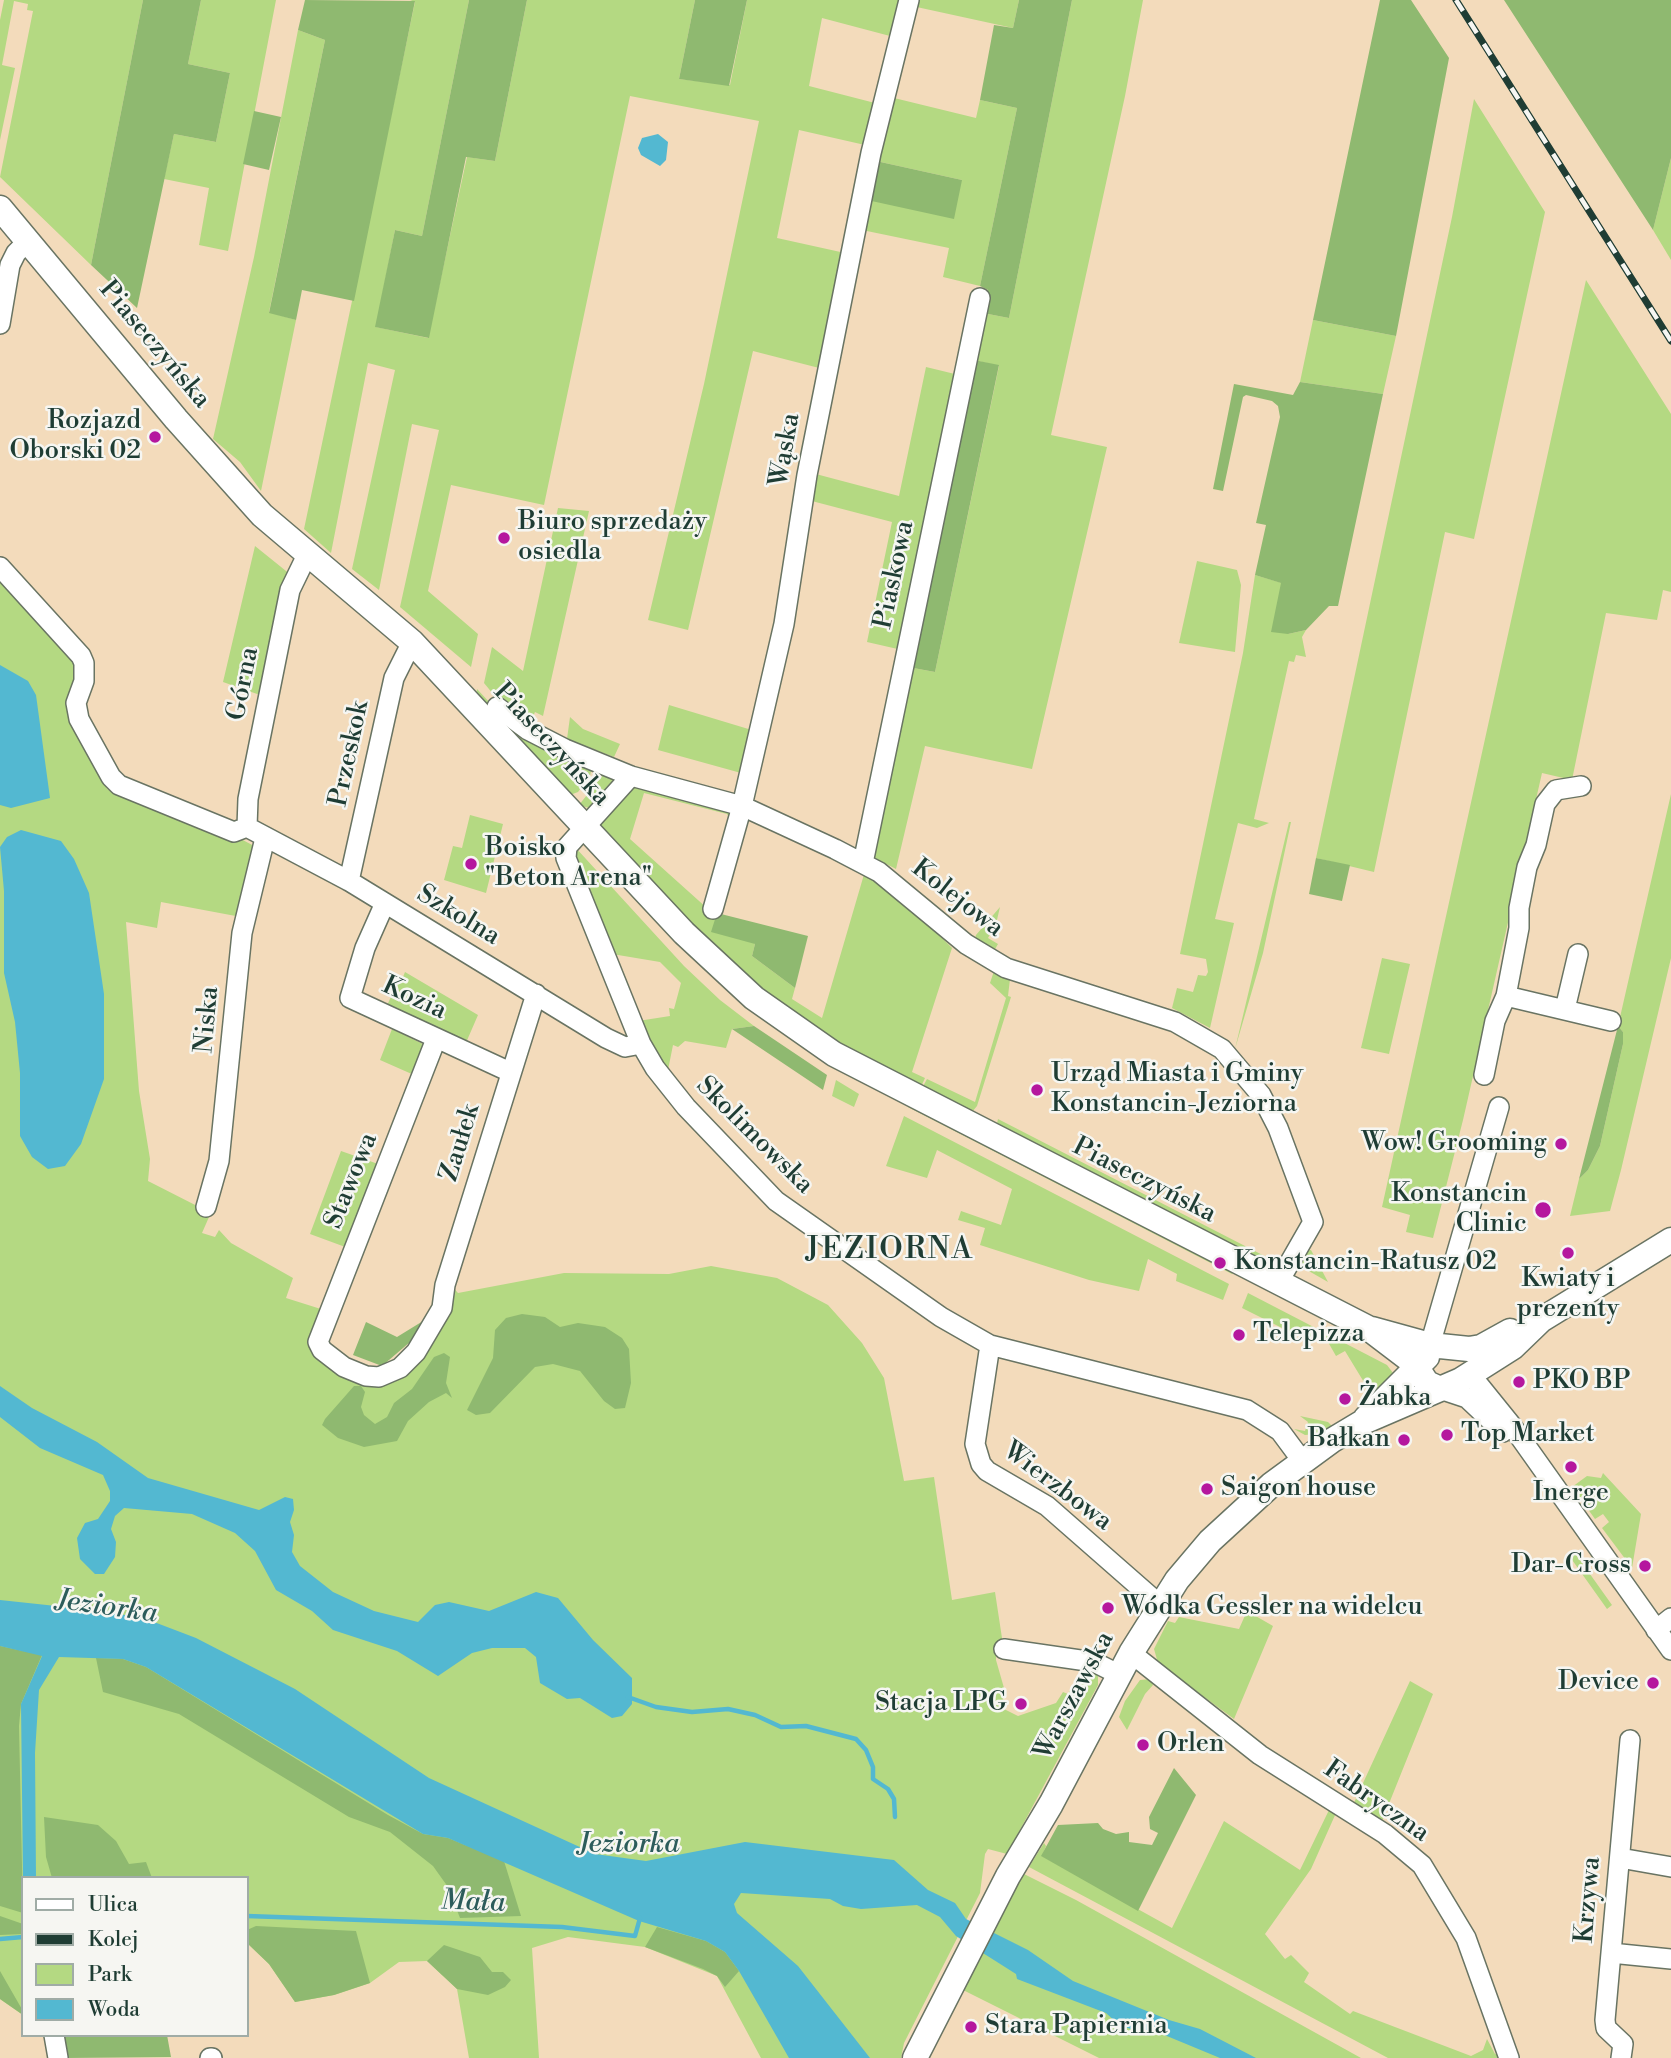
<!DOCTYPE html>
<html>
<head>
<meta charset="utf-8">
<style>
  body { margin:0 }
  #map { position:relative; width:1671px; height:2058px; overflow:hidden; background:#f3dbbb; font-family:"Libre Bodoni",serif }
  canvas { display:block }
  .legend { position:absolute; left:21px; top:1876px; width:228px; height:161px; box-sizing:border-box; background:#f6f6f2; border:2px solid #a0aca6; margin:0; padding:9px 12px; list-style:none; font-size:21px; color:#1f3d34 }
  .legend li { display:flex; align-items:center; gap:14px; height:35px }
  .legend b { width:35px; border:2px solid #a0aca6 }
</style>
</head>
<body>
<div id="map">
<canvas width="1671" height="2058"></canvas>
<ul class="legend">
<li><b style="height:9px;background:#fff"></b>Ulica</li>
<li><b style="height:9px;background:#1f3d34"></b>Kolej</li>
<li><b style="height:19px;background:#b4d982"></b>Park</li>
<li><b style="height:19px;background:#53b8d1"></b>Woda</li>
</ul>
</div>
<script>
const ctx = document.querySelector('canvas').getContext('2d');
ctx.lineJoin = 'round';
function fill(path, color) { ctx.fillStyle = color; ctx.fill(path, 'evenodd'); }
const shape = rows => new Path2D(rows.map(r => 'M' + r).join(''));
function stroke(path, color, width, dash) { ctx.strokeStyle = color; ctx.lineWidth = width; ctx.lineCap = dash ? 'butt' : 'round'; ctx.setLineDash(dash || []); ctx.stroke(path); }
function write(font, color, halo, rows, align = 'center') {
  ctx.font = font + ' "Libre Bodoni",serif'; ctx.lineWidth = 5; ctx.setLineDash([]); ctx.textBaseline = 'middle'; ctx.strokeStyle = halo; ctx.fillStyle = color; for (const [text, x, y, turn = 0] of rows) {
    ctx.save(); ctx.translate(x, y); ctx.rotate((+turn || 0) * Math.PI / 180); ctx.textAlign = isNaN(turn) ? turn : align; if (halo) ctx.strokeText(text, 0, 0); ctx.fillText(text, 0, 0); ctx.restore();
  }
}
const green = shape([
  [4,0,143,0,91,265,0,177,33,11,27,10,28,4,14,1,2,65,15,68,0,140,0,20],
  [201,0,276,0,228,251,199,245,209,188,164,179,174,134,216,142,230,73,188,64],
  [410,0,469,0,422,236,395,230,376,327,428,338,467,157,495,161,527,0,695,0,679,79,730,85,747,0,901,0,890,36,822,18,809,86,875,103,865,145,799,130,777,238,845,253,823,369,753,351,688,630,648,620,704,384,759,121,630,96,544,505,451,485,428,591,478,634,471,667,400,607,439,430,412,424,379,590,352,569,395,370,368,363,331,553,304,529,415,2],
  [914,0,1019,0,1013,28,912,6],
  [1072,0,1143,0,1125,96,1051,435,1107,447,1032,769,925,746,896,869,869,855,908,667,935,672,999,366,974,360,983,313,1009,318],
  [298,30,325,40,269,312,296,320,261,491,240,462,213,439,254,257],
  [890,97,976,118,980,100,1017,108,980,286,943,277,949,248,862,230,867,200,962,180,876,161],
  [1474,99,1545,212,1474,539,1445,532,1374,872,1316,858,1452,217],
  [1671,158,1671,260,1653,230],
  [1586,280,1671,414,1671,592,1663,590,1657,620,1606,613,1572,780,1542,773,1463,1120,1433,1238,1406,1232,1410,1215,1382,1207],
  [1313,320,1396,336,1383,394,1300,382],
  [926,367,959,375,902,650,867,642,892,522,808,500,812,473,899,496],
  [558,508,589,511,543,716,535,712,530,724,498,700,484,683,492,647,523,671],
  [255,546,291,575,260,695,223,682],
  [1197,561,1237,570,1241,585,1235,652,1179,643],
  [1255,575,1282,583,1288,634,1306,630,1302,637,1306,657,1296,655,1294,662,1289,661,1254,819,1269,823,1257,828,1238,823,1215,919,1234,923,1210,1028,1172,1008,1177,988,1193,992,1198,975,1206,976,1208,972,1206,959,1180,954,1243,653],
  [0,576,78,664,75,690,107,789,237,837,258,848,241,917,161,902,157,928,126,922,139,1091,150,1159,148,1181,205,1210,209,1217,202,1233,215,1237,219,1230,231,1243,293,1278,286,1298,324,1310,313,1343,389,1379,450,1284,458,1293,564,1273,669,1274,711,1266,777,1278,828,1305,862,1343,884,1378,904,1481,934,1477,952,1600,995,1592,1002,1638,1002,1652,996,1652,996,1660,1004,1688,1002,1708,1018,1716,1056,1703,1063,1692,1068,1694,1087,1664,1098,1676,1098,1685,1007,1854,988,1849,985,1854,980,1893,904,2043,901,2058,761,2058,717,1976,645,1947,568,1937,532,1948,539,2058,469,2058,457,1989,427,1961,399,1962,370,1983,334,1995,295,2002,269,1964,247,1943,247,1878,23,1878,23,2015,0,1999],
  [477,689,505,719,592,766,590,776,578,792,570,795,476,698],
  [669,705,755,731,741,773,658,750],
  [570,717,583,729,620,744,614,757,567,739],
  [606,771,613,782,589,808,579,805],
  [635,785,731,813,730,820,727,814,644,793,630,839,708,909,755,944,752,956,795,988,792,999,822,1018,865,871,901,897,952,948,912,1072,925,1078,920,1089,843,1048,744,978,602,831,599,824],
  [1671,794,1671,958,1621,1170,1610,1211,1570,1216,1579,1179,1588,1170,1600,1146,1623,1044,1623,1032,1618,1026],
  [470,815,503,824,486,893,444,880,453,846,462,848],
  [1289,822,1291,822,1263,953,1235,1049],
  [575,847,684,966,720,1000,754,1026,732,1029,726,1048,685,1041,678,1047,673,1045,667,1075,638,1021,670,1016,669,1008,674,1009,681,983,660,962,612,954,573,850],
  [1000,907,996,924,988,938,998,944,994,951,975,939,976,935],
  [1382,958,1410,964,1389,1054,1361,1048],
  [994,971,1010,979,1008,996,1011,997,977,1106,972,1112,921,1090,927,1079,975,1102,1006,998,990,983],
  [405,972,478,1015,465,1045,386,1008,400,976,403,977],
  [392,1029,427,1046,414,1075,380,1060],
  [836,1080,859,1094,854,1107,832,1096],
  [910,1104,1234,1271,1232,1274,908,1107],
  [904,1116,1229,1284,1223,1300,1176,1281,1177,1274,1148,1259,1139,1291,1089,1280,980,1245,985,1228,958,1220,961,1211,1001,1225,1012,1189,937,1150,927,1178,886,1166],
  [998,1119,1280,1264,1272,1268,996,1128],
  [341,1151,381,1165,348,1248,310,1234],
  [1311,1250,1328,1282,1300,1266,1305,1251],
  [1248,1293,1387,1365,1393,1373,1392,1380,1373,1397,1345,1351,1336,1356,1328,1342,1286,1330,1242,1308],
  [1300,1416,1328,1422,1332,1426,1318,1434,1305,1435,1294,1429,1305,1431,1308,1422],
  [1603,1473,1641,1514,1632,1568,1602,1528,1609,1522,1603,1514,1595,1519,1572,1487,1587,1476,1601,1478],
  [1575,1553,1612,1605,1607,1609,1570,1557],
  [1247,1611,1273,1626,1234,1719,1158,1663,1154,1649,1168,1621,1175,1623,1179,1617,1239,1629],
  [1151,1679,1153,1685,1145,1694,1127,1730,1119,1717,1125,1701,1140,1680],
  [1410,1681,1433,1694,1382,1821,1352,1807],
  [1329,1810,1336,1813,1311,1869,1265,1934,1285,1959,1291,1955,1309,1973,1304,1982,1350,2014,1353,2011,1471,2056,1483,2050,1487,2039,1495,2054,1502,2053,1504,2058,1388,2058,1029,1867,1044,1843,1046,1846,1042,1856,1172,1928,1224,1821,1300,1870],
  [1024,1874,1076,1900,1361,2058,1099,2058,961,1989]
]);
const forest = shape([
  [143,0,201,0,188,64,230,73,216,142,174,134,137,308,91,265],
  [305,0,415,1,354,301,302,290,296,320,269,313,325,40,298,30],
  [469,0,527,0,495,161,466,157,429,338,375,327,395,230,422,236],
  [695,0,747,0,729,86,679,79],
  [1019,0,1072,0,1009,318,983,313,988,290,980,286,1017,108,980,100,994,25,1013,28],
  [1380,0,1411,0,1449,58,1396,336,1313,320],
  [1504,0,1671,0,1671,158,1653,230],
  [254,111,281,117,269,170,243,164],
  [876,161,962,180,954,219,867,200],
  [974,360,999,365,935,672,908,667],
  [1300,382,1383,394,1338,606,1329,606,1306,630,1288,634,1271,632,1281,583,1255,575,1266,525,1256,523,1280,417,1278,406,1272,401,1246,395,1243,397,1223,491,1213,489,1234,384,1293,395],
  [1316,858,1350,865,1342,901,1309,894],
  [717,913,808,936,795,988,752,956,755,944,711,932],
  [754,1026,827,1075,823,1090,732,1029],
  [1618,1026,1623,1032,1623,1044,1600,1146,1588,1170,1579,1179],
  [522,1314,545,1317,560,1327,578,1323,605,1327,622,1338,629,1349,631,1383,625,1408,615,1409,604,1401,580,1371,553,1364,535,1367,490,1413,476,1415,467,1410,493,1358,495,1330,506,1318],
  [423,1321,410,1342,382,1366,353,1355,366,1322,397,1337],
  [444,1353,450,1357,446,1383,452,1398,446,1393,429,1402,408,1421,397,1441,364,1447,338,1438,322,1425,325,1419,354,1386,361,1386,365,1392,361,1407,364,1415,375,1424,387,1417,394,1403,412,1389,434,1357],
  [0,1646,42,1655,21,1704,19,1726,23,1913,0,1906],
  [96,1658,123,1659,146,1667,388,1815,423,1834,448,1838,504,1861,521,1916,460,1918,448,1887,433,1866,390,1832,349,1817,179,1714,103,1692],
  [1174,1768,1196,1795,1138,1911,1041,1856,1058,1825,1098,1823,1103,1829,1116,1834,1129,1832,1129,1842,1152,1845,1158,1833,1150,1829,1149,1817],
  [44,1817,98,1825,116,1841,129,1864,146,1862,152,1878,52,1878,46,1857],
  [0,1916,23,1924,23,1934,0,1935],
  [256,1926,356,1931,370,1983,334,1995,295,2002,269,1964,247,1943,247,1930],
  [657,1927,706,1941,725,1952,739,1971,725,1987,717,1976,703,1969,645,1947],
  [444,1945,480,1957,492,1972,503,1972,511,1980,505,1987,488,1995,457,1989,427,1961],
  [0,1971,23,2011,23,2015,0,1999],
  [62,2035,167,2035,171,2057,66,2058]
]);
const water = shape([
  [658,134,668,142,666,160,660,166,641,155,638,148,642,138],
  [0,665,28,681,36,695,50,798,11,808,0,805],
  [21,830,61,841,74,859,89,893,104,994,104,1079,81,1144,65,1166,48,1169,32,1157,20,1136,20,1073,15,1022,4,973,4,891,0,847,7,837],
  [0,1386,32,1408,97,1442,148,1478,259,1510,285,1497,293,1499,294,1510,290,1522,294,1535,292,1552,300,1566,333,1592,374,1611,418,1622,435,1605,449,1602,489,1611,536,1592,558,1598,593,1640,632,1678,632,1704,622,1716,612,1718,580,1698,567,1699,540,1683,536,1657,525,1648,492,1648,472,1653,438,1676,397,1651,333,1630,312,1611,276,1590,255,1551,235,1533,192,1514,124,1508,115,1516,111,1529,116,1542,115,1557,104,1574,95,1574,80,1559,77,1538,85,1523,98,1519,110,1501,110,1491,103,1475,40,1448,0,1417],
  [0,1600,112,1612,154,1622,196,1638,295,1689,429,1778,595,1854,646,1861,745,1842,894,1860,928,1890,955,1903,966,1919,1028,1950,1073,1981,1169,2020,1200,2029,1256,2058,1220,2058,1162,2034,1133,2030,1118,2024,1106,2013,1017,1979,1016,1974,956,1936,940,1917,917,1905,861,1909,843,1906,830,1899,741,1893,734,1904,737,1913,798,1966,870,2058,789,2058,739,1971,725,1952,706,1941,639,1921,448,1838,423,1834,146,1667,123,1659,59,1657,39,1690,35,1753,36,1878,23,1878,21,1704,42,1656,0,1646]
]);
const stream = shape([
  [628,1697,656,1707,692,1712,728,1709,755,1715,781,1727,806,1726,856,1739,866,1750,873,1767,873,1779,888,1789,894,1799,895,1817],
  [247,1916,562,1927,635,1936,640,1918],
  [0,1939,23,1937]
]);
const minor = shape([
  [0,324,10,265,16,253,29,240],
  [0,567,81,656,84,663,84,681,76,703,79,719,111,777,119,785,234,832,247,827],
  [497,707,528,730,565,749,631,776,742,806,835,849,879,872,966,944,1006,968,1175,1022,1222,1049,1261,1095,1278,1128,1313,1222,1278,1283],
  [631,776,567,847,566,858,641,1044,655,1068,686,1107,776,1201,941,1317,990,1345,1247,1410,1280,1431,1303,1462],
  [247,827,349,881,606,1038,625,1047,641,1044],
  [247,827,248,799,290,590,307,555],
  [863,863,980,298],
  [349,881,394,678,412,642],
  [385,903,365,948,350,998,510,1072],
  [713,909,742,806,784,624,807,475,871,153,909,0],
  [1506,996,1611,1021],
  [1565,1009,1578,954],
  [436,1039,318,1342,322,1350,344,1367,366,1376,379,1377,400,1368,416,1352,442,1308,445,1285,536,994],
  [1484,1075,1495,1021,1506,996,1519,928,1519,908,1527,867,1536,845,1545,804,1556,790,1581,786],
  [206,1207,219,1161,242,933,265,838],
  [990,1345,975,1444,981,1464,987,1471,1047,1506,1160,1605],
  [1430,1345,1499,1107],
  [1470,1374,1512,1426,1671,1650],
  [1440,1389,1467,1398,1503,1432],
  [1656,1630,1671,1618],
  [1004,1649,1094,1662,1120,1675],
  [1131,1653,1260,1755,1385,1834,1422,1865,1466,1938,1509,2058],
  [1620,1858,1671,1867],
  [1611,1953,1671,1959],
  [54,2035,58,2058],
  [210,2058,212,2058],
  [1621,2058,1623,2044,1606,2028,1605,2020,1630,1740]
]);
const major = shape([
  [0,208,176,419,262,515,412,642,684,933,754,998,834,1054,1368,1328,1414,1363,1427,1383,1440,1389],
  [1372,1329,1430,1345,1469,1349,1481,1347,1510,1331],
  [1366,1418,1427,1357],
  [915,2058,1008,1876,1051,1804,1131,1653,1177,1580,1210,1541,1271,1485,1331,1441,1361,1423,1461,1380,1513,1347,1541,1320,1671,1240]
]);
const rail = shape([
  [1456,0,1671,341]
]);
const markers = [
  [155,437,7,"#b5179e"],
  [504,538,7,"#b5179e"],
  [471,864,7,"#b5179e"],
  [1037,1090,7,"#b5179e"],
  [1561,1144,7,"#b5179e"],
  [1543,1210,9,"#b5179e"],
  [1568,1253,7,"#b5179e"],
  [1220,1263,7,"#b5179e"],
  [1239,1335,7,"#b5179e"],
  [1519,1382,7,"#b5179e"],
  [1345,1399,7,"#b5179e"],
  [1447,1435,7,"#b5179e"],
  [1404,1440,7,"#b5179e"],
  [1571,1467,7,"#b5179e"],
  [1207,1489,7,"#b5179e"],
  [1645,1566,7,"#b5179e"],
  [1108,1608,7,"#b5179e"],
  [1653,1683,7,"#b5179e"],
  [1021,1704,7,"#b5179e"],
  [1143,1745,7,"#b5179e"],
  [971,2027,7,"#b5179e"]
];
const streetNames = [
  ["Piaseczyńska",154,345,50],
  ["Wąska",786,450,-80],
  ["Piaskowa",895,575,-78],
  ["Górna",244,684,-79],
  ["Piaseczyńska",551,745,47],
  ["Przeskok",350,754,-78],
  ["Kolejowa",957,899,38],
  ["Szkolna",458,916,31],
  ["Kozia",414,999,25],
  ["Niska",208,1020,-85],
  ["Skolimowska",754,1136,45],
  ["Zaułek",461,1143,-73],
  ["Stawowa",352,1181,-68],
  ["Piaseczyńska",1144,1181,27],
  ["Wierzbowa",1057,1487,37],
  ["Warszawska",1075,1696,-62],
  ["Fabryczna",1376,1802,35],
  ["Krzywa",1589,1900,-85]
];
const poiNames = [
  ["Rozjazd",141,422,"right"],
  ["Oborski 02",141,452,"right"],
  ["Biuro sprzedaży",518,523],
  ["osiedla",518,553],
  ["Boisko",485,849],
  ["\"Beton Arena\"",485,879],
  ["Urząd Miasta i Gminy",1051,1075],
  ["Konstancin-Jeziorna",1051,1105],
  ["Wow! Grooming",1547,1144,"right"],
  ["Konstancin",1527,1195,"right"],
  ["Clinic",1527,1225,"right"],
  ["Konstancin-Ratusz 02",1234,1263],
  ["Kwiaty i",1568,1280,"center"],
  ["prezenty",1568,1310,"center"],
  ["Telepizza",1253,1335],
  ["PKO BP",1533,1382],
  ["Żabka",1359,1399],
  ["Top Market",1461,1435],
  ["Bałkan",1390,1440,"right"],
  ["Saigon house",1221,1489],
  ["Inerge",1571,1494,"center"],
  ["Dar-Cross",1631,1566,"right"],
  ["Wódka Gessler na widelcu",1122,1608],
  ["Device",1639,1683,"right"],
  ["Stacja LPG",1007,1704,"right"],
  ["Orlen",1157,1745],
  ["Stara Papiernia",985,2027]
];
const waterNames = [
  ["Jeziorka",107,1608,8],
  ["Jeziorka",629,1845],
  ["Mała",473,1903,2]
];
const quarterNames = [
  ["JEZIORNA",890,1251]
];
fill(green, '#b4d982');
fill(forest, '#8fb970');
fill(water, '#53b8d1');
stroke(stream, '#53b8d1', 4.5);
stroke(minor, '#697463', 22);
stroke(major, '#697463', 27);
stroke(minor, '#fff', 19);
stroke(major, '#fff', 24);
stroke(rail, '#1f3d34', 7);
stroke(rail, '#f6f6f2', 4.5, [13]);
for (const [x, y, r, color] of markers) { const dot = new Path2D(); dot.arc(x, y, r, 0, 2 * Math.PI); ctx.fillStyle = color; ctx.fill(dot); stroke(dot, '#f6f6f2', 2.5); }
write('26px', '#1f3d34', '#f6f6f2', streetNames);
write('26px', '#1f3d34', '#f6f6f2', poiNames, 'left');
write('italic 28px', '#2c5c5b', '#f6f6f2', waterNames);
ctx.letterSpacing = '2px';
write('30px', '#1f3d34', '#f6f6f2', quarterNames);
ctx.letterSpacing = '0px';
</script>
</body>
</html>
